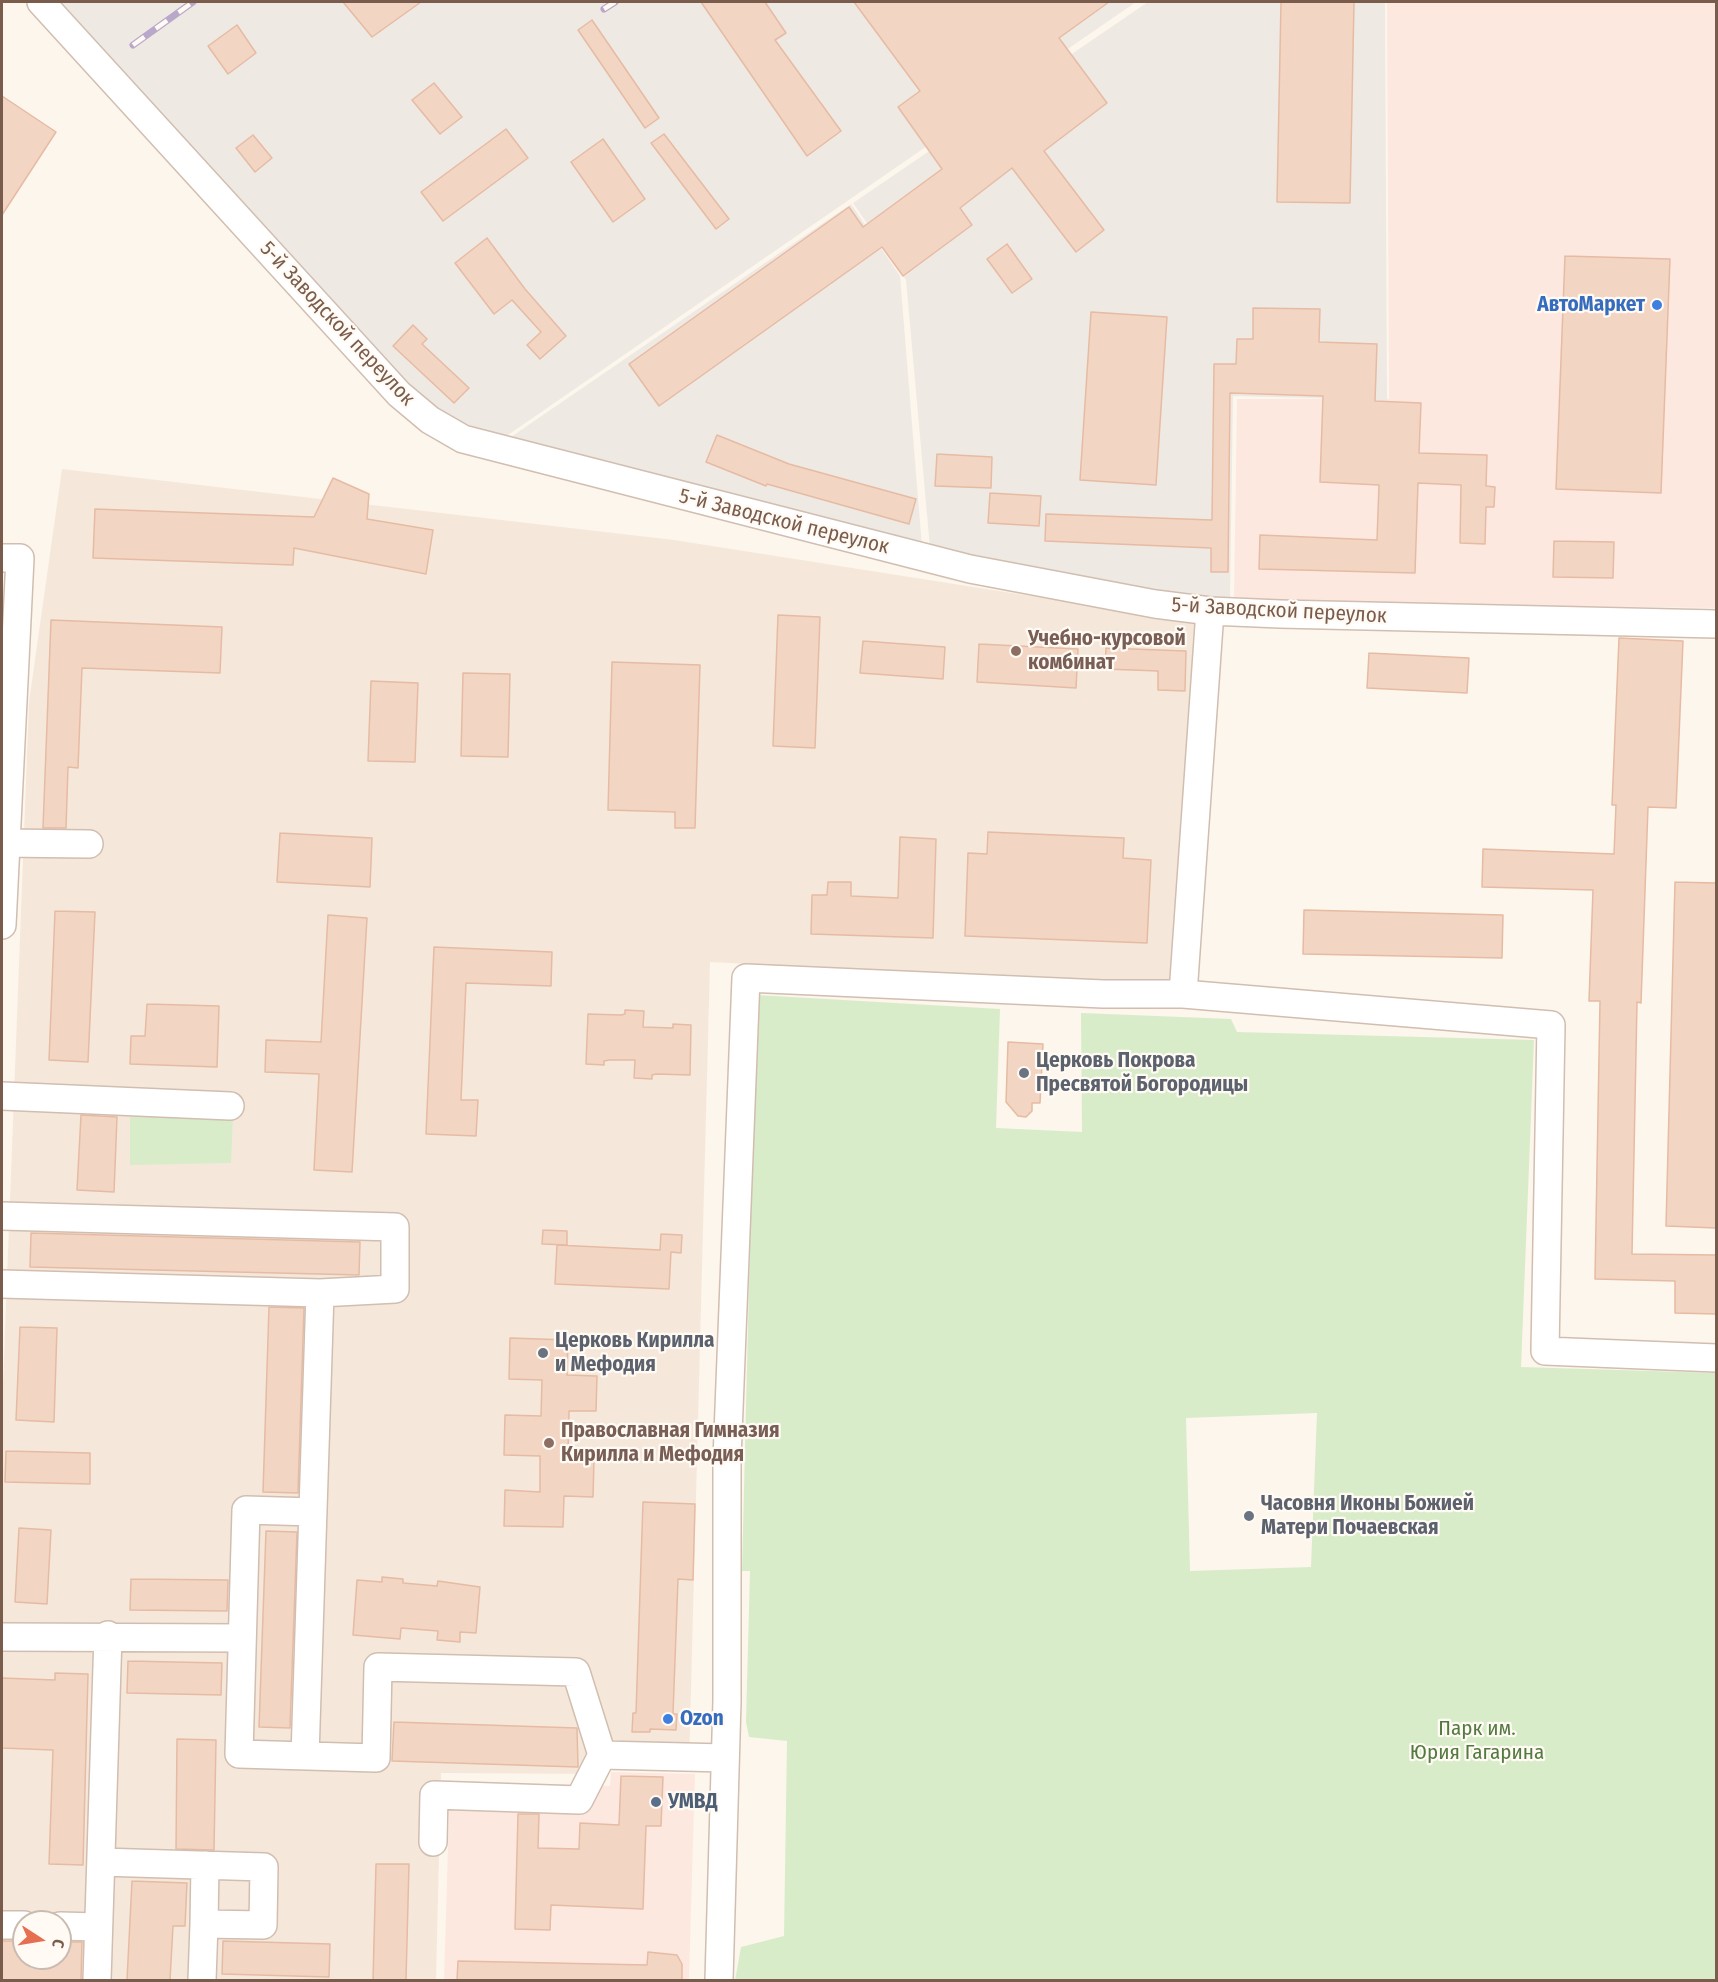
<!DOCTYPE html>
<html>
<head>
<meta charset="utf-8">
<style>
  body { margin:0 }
  #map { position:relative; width:1718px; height:1982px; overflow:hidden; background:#fdf6ec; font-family:"Fira Sans Condensed",sans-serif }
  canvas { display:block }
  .frame { position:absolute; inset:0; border:3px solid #7a5c4d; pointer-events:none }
  .north { position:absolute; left:12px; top:1910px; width:60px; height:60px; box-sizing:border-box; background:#fffaf3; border:2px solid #cabbb1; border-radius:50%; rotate:102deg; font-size:16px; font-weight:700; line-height:24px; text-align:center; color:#7a5c4d }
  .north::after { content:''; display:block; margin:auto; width:21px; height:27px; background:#e76f51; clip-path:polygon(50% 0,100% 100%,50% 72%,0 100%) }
</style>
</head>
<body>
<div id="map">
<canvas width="1718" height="1982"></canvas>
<div class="frame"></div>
<div class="north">С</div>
</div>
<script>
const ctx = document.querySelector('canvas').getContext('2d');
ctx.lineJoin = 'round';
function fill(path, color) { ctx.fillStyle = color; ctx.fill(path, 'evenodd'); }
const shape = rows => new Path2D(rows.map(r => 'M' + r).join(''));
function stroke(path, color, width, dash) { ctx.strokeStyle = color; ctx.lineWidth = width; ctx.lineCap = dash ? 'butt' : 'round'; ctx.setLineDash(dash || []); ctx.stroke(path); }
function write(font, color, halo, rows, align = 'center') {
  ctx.font = font + ' "Fira Sans Condensed",sans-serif'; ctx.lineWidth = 4.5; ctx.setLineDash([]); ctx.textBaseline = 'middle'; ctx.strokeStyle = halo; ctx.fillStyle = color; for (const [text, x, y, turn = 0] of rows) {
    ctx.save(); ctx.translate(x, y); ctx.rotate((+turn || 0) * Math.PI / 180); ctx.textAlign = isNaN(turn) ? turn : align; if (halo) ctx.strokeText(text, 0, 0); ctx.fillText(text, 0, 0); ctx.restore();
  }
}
const residential = shape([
  [62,469,674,540,1209,624,1184,987,710,962,689,1765,600,1762,600,1774,441,1773,436,1980,2,1980,2,1409,29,702],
  [24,1922,60,1922,60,1958,24,1958]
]);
const commercial = shape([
  [1387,2,1716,2,1716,608,1276,602,1234,599,1237,399,1389,399],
  [611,1772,695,1774,689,1980,444,1980,450,1781,610,1786]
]);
const industrial = shape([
  [61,2,1136,2,505,437,445,417,393,368],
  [1148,2,1385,2,1387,400,1233,396,1230,599,1158,590,930,548,906,280,853,203],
  [851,204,900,276,922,547,508,439]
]);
const green = shape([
  [756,995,1000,1009,996,1128,1082,1132,1081,1013,1231,1019,1237,1032,1534,1040,1521,1367,1716,1373,1716,1980,735,1980,741,1947,784,1936,787,1741,749,1737,746,1722,750,1571,742,1571],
  [1317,1413,1311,1567,1190,1571,1186,1418],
  [130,1111,233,1116,231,1163,130,1165]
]);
const building = shape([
  [343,2,421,2,372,37,343,2],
  [701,2,765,2,786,33,775,40,841,131,807,156,701,2],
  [854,2,1109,2,1059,38,1107,103,1044,151,1104,230,1076,252,1012,168,960,208,972,225,903,276,882,247,659,406,629,364,849,207,863,227,942,169,898,107,920,91,854,2],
  [1281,2,1354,2,1350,203,1277,202,1281,2],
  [592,20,659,118,645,128,578,30,592,20],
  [237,25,256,53,228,74,208,46,237,25],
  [434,83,462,117,440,134,412,100,434,83],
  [2,96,56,132,2,215,2,96],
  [506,129,528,158,443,221,421,192,506,129],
  [664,134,729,219,716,229,651,143,664,134],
  [253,135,272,158,255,172,236,148,253,135],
  [603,139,645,199,613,222,571,162,603,139],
  [487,238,525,289,566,336,540,359,527,345,541,332,512,300,494,314,455,263,487,238],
  [1007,244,1032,279,1012,293,987,259,1007,244],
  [1565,256,1670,259,1661,493,1556,489,1565,256],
  [1253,308,1320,309,1319,342,1377,344,1375,401,1421,403,1419,453,1487,455,1486,486,1495,487,1494,507,1486,507,1485,544,1460,543,1461,485,1418,483,1415,573,1259,569,1260,535,1377,540,1379,485,1320,482,1323,396,1230,393,1228,572,1211,572,1211,548,1045,541,1046,514,1212,520,1214,364,1236,364,1237,339,1253,339,1253,308],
  [1091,312,1167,317,1156,485,1080,480,1091,312],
  [413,325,427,339,422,344,469,388,454,403,393,346,413,325],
  [717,435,789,464,916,499,909,524,767,484,766,486,706,462,717,435],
  [937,454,992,457,991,488,935,486,937,454],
  [333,478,369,494,367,519,433,530,426,574,294,548,293,565,93,558,95,509,314,517,333,478],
  [990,493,1041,496,1039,526,988,523,990,493],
  [1554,541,1614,542,1613,578,1553,577,1554,541],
  [778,615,820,617,815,748,773,746,778,615],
  [51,620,222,627,220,673,82,668,78,768,68,767,66,828,43,828,51,620],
  [1619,638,1683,641,1676,808,1648,807,1641,1003,1637,1002,1632,1254,1716,1255,1716,1314,1675,1313,1675,1281,1595,1279,1600,1001,1589,1001,1593,890,1482,887,1483,849,1614,854,1616,805,1612,805,1619,638],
  [863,641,945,647,943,679,860,673,863,641],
  [979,644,1078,649,1076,688,977,682,979,644],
  [1106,648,1186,651,1185,691,1158,690,1158,671,1105,669,1106,648],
  [1369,653,1469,658,1467,693,1367,688,1369,653],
  [612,662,700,665,695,828,675,828,675,812,608,810,612,662],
  [463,673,510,674,508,757,461,756,463,673],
  [371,681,418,683,415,762,368,761,371,681],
  [988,832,1124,838,1123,858,1151,860,1147,943,965,936,968,853,987,854,988,832],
  [280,833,372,838,370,887,277,882,280,833],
  [900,837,936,839,933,938,811,934,812,895,827,895,828,882,851,882,851,896,898,898,900,837],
  [1675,882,1716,883,1716,1228,1666,1226,1675,882],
  [1304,910,1503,915,1502,958,1303,954,1304,910],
  [55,911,95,912,88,1062,49,1060,55,911],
  [328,915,367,918,352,1172,314,1170,319,1074,265,1072,266,1040,321,1042,328,915],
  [434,947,552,952,551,986,466,983,461,1100,478,1100,476,1136,426,1134,434,947],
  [147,1004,219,1006,217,1067,130,1064,131,1036,145,1036,147,1004],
  [625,1010,644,1011,643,1027,673,1028,673,1024,691,1025,690,1075,656,1074,652,1075,652,1079,634,1078,635,1060,609,1060,604,1061,604,1065,586,1064,588,1014,621,1015,625,1014,625,1010],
  [1008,1042,1043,1044,1040,1103,1032,1103,1032,1111,1026,1117,1018,1116,1006,1102,1008,1042],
  [81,1115,117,1117,114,1192,77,1190,81,1115],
  [543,1230,567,1231,567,1245,542,1244,543,1230],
  [31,1233,360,1242,359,1275,30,1267,31,1233],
  [661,1234,682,1235,681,1253,671,1252,669,1289,555,1284,557,1245,660,1250,661,1234],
  [269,1307,304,1308,298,1493,263,1492,269,1307],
  [20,1327,57,1328,54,1422,16,1420,20,1327],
  [510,1338,568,1340,567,1375,597,1376,596,1411,569,1411,568,1458,594,1459,593,1497,564,1496,563,1527,504,1526,505,1490,540,1492,540,1456,504,1455,505,1415,541,1416,542,1380,509,1379,510,1338],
  [6,1451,90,1453,90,1484,5,1482,6,1451],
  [643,1502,695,1504,693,1580,678,1579,673,1714,677,1714,676,1730,650,1729,650,1732,632,1732,633,1713,636,1713,643,1502],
  [19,1528,51,1530,47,1604,15,1602,19,1528],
  [266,1531,297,1532,290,1728,259,1727,266,1531],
  [382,1577,403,1579,403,1583,437,1586,438,1581,480,1587,476,1633,460,1632,460,1642,437,1640,438,1631,401,1628,400,1639,353,1635,357,1580,382,1582,382,1577],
  [131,1579,228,1580,227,1611,130,1610,131,1579],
  [128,1661,222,1663,221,1695,127,1693,128,1661],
  [55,1673,88,1674,83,1865,49,1864,53,1750,2,1748,2,1678,55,1680,55,1673],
  [394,1722,577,1728,578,1767,392,1761,394,1722],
  [177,1739,216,1740,214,1850,176,1849,177,1739],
  [621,1776,663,1777,661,1826,646,1826,643,1909,551,1905,550,1930,515,1929,518,1814,539,1814,538,1848,579,1849,580,1823,619,1825,621,1776],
  [376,1864,409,1864,406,1980,373,1980,376,1864],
  [132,1881,187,1883,185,1926,173,1926,170,1980,127,1980,132,1881],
  [2,1941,24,1941,24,1958,60,1958,60,1942,82,1942,81,1980,2,1980,2,1941],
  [223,1941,330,1944,329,1977,222,1974,223,1941],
  [648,1952,677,1955,682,1964,682,1980,457,1980,458,1961,647,1965,648,1952]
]);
const minor = shape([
  [41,2,399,394,430,420,463,439,970,569,1155,604,1210,611,1280,614,1716,624],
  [2,558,20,558,2,925],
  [2,843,89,844],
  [1183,994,1210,611],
  [2,1096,230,1106],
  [2,1216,395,1227,395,1289,320,1293,2,1284],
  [313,1512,246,1510,239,1754,376,1758,378,1667,576,1672,602,1755,725,1758],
  [2,1637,242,1638],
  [305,1756,320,1293],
  [433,1842,434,1795,579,1800,602,1755],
  [101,1862,264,1867,263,1925,204,1924,202,1980],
  [204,1924,205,1865],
  [2,1925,24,1925],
  [60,1926,98,1927],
  [97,1980,108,1635],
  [719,1980,727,1701,727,1459,746,978,1103,994,1183,994,1551,1025,1545,1351,1716,1358]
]);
const rail = shape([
  [604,9,615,2],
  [133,45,193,2]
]);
const markers = [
  [1657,305,6,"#3f7fe0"],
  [1016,651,6,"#8d6e63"],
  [1024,1073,6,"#6b7280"],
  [543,1353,6,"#6b7280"],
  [549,1443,6,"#8d6e63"],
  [1249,1516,6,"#6b7280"],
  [668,1719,6,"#3f7fe0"],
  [656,1802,6,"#5c6f8a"]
];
const shopNames = [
  ["АвтоМаркет",1645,305],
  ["Ozon",680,1719,"left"]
];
const streetNames = [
  ["5-й Заводской переулок",337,324,47],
  ["5-й Заводской переулок",784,522,14],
  ["5-й Заводской переулок",1279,611,3]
];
const educationNames = [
  ["Учебно-курсовой",1028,639],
  ["комбинат",1028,663],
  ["Православная Гимназия",561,1431],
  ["Кирилла и Мефодия",561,1455]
];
const worshipNames = [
  ["Церковь Покрова",1036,1061],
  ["Пресвятой Богородицы",1036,1085],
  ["Церковь Кирилла",555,1341],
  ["и Мефодия",555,1365],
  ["Часовня Иконы Божией",1261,1504],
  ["Матери Почаевская",1261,1528]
];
const parkNames = [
  ["Парк им.",1477,1729],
  ["Юрия Гагарина",1477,1753]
];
const serviceNames = [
  ["УМВД",668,1802]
];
fill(residential, '#f5e8da');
fill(commercial, '#fde8e0');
fill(industrial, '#efe9e4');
fill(green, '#d8ecc9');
fill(building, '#f3d5c3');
stroke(building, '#e6bba3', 1.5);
stroke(minor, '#d1beb0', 30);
stroke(minor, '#fff', 27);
stroke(rail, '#b9a8c9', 7);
stroke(rail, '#fffaf3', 4.5, [14]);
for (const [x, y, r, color] of markers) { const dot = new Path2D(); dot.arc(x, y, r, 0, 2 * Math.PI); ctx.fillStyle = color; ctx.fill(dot); stroke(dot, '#fffaf3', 2); }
write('bold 21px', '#366cbe', '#fffaf3', shopNames, 'right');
write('21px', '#7a5c4d', '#fffaf3', streetNames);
write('bold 21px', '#785e54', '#fffaf3', educationNames, 'left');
write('bold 21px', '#5b616d', '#fffaf3', worshipNames, 'left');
write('21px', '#537a41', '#fffaf3', parkNames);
write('bold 21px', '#4e5e75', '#fffaf3', serviceNames, 'left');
</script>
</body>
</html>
